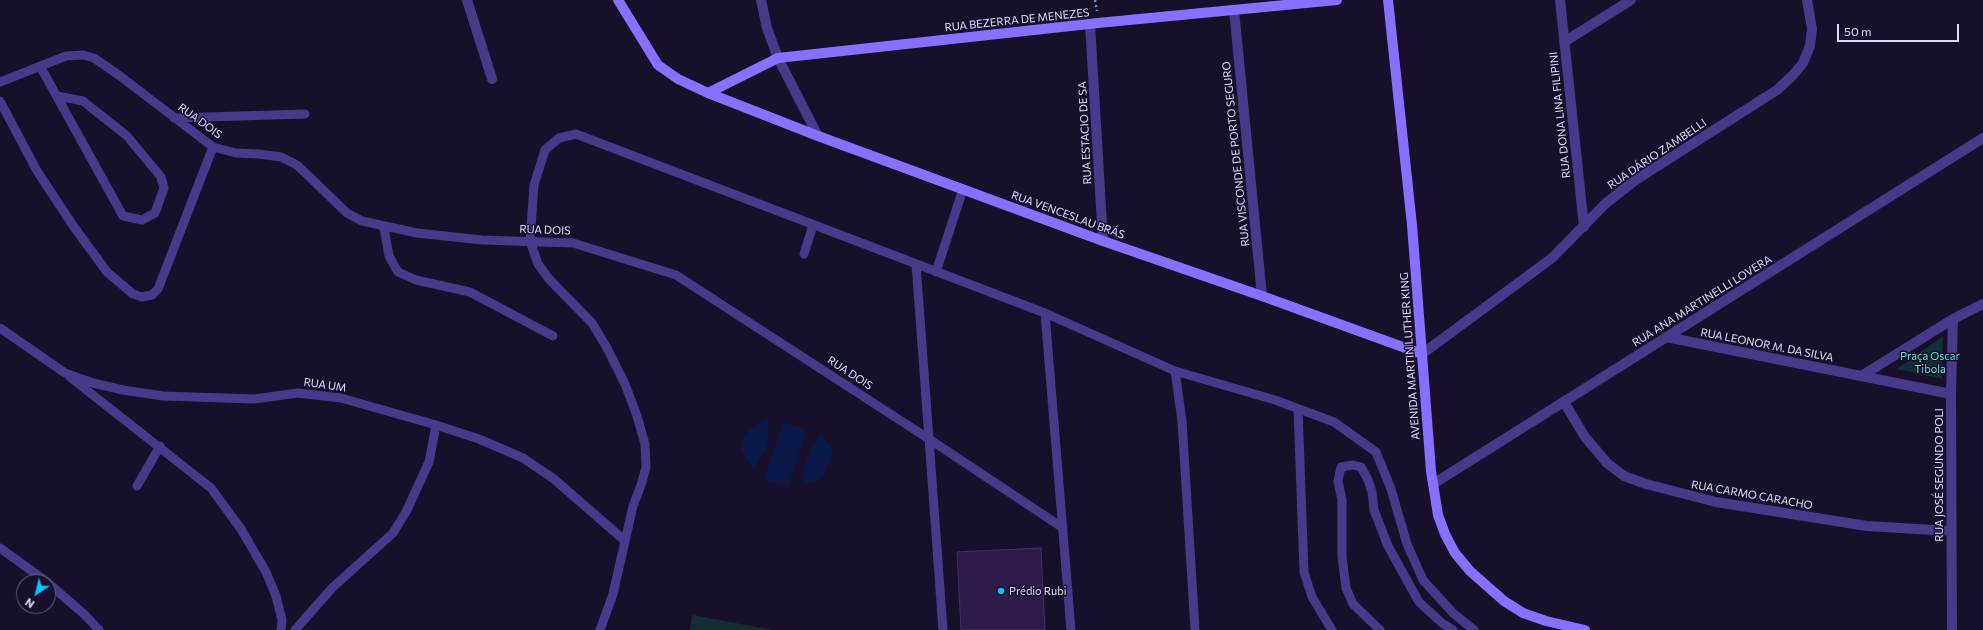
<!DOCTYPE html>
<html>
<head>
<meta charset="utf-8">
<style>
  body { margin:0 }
  #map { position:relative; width:1983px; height:630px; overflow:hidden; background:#18102a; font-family:Commissioner,sans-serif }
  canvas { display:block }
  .north { position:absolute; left:16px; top:574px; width:40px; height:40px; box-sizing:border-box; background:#18102a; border:1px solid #69607f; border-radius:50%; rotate:215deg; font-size:11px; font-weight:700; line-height:16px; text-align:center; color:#e2d8ff }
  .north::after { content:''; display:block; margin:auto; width:14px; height:18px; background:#04c3ff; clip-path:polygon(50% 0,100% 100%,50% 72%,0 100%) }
  .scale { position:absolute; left:1837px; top:24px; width:122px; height:18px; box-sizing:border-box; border:2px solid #e2d8ff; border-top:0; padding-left:5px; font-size:12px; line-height:14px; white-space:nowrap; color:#e2d8ff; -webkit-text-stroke:3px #18102a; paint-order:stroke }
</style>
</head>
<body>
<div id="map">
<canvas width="1983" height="630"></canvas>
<div class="north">N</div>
<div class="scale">50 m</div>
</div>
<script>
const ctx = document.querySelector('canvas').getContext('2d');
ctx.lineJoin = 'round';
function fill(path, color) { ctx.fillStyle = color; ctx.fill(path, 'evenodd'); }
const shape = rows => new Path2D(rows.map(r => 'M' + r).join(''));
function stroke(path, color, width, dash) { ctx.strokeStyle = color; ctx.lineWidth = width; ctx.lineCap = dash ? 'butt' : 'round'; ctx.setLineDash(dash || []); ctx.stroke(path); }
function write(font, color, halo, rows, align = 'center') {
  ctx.font = font + ' Commissioner,sans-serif'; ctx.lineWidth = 3; ctx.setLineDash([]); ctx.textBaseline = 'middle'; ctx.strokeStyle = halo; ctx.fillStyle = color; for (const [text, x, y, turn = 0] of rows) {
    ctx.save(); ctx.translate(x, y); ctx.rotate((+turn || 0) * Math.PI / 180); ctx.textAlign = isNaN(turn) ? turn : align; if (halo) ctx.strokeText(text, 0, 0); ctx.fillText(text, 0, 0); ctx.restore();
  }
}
const green = shape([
  [1943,336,1942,379,1897,369],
  [692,615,772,630,690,630]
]);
const water = shape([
  [768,419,769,436,765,451,753,470,741,449,742,439,753,426],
  [783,422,807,430,788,487,764,479],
  [821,434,834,451,823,478,804,485,804,469,810,449]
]);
const building = shape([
  [1041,548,1045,630,961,630,957,552,1041,548]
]);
const path = shape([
  [1095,0,1097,11]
]);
const lane = shape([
  [40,66,123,216,142,220,155,213,164,188,161,177,127,136,83,101,57,96],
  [0,82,66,56,83,55,94,58,120,76,213,147,236,153,259,154,281,157,297,165,347,213,362,221,417,233,482,240,573,243,676,275,929,439,943,630],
  [0,101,37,171,74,227,107,272,133,294,142,297,152,295,158,289,213,147],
  [174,118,305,114],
  [384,228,389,256,398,272,416,280,470,292,553,336],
  [804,254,813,225],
  [916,264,929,439,1063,528],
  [936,272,963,189],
  [1045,313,1071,630],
  [0,328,65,373,93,383,123,390,163,396,254,399,298,393,341,398,436,425,479,439,523,458,554,479,624,540],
  [1175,371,1275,400,1334,422,1376,452,1391,489,1407,544,1423,580,1453,613,1474,630],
  [70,377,211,488,241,529,266,572,276,596,282,620,281,630],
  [1298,409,1304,572,1312,597,1332,630],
  [137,486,160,446],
  [0,548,47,582],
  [48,583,85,615,99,630],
  [295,630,332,588,393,533,406,512,429,462,436,425],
  [600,630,613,594,633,506,641,485,646,467,645,444,637,416,625,384,607,348,592,323,549,279,538,264,530,241,534,185,545,150,559,138,576,134,1045,313,1175,371,1182,421,1195,630],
  [1380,630,1353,604,1346,588,1342,557,1342,500,1338,481,1341,467,1353,465,1361,467,1368,480,1372,492,1374,510,1388,546,1419,602,1442,623,1453,630]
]);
const street = shape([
  [467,0,492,79],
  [761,0,767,28,778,58,818,136],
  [1560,0,1584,227],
  [1234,10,1262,296],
  [1090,24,1103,241],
  [1564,42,1631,0],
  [1666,337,1951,394],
  [1422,354,1552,258,1605,204,1634,181,1777,90,1793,75,1803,63,1810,46,1812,29,1807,0],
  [1863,375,1953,319,1983,304],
  [1564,402,1585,437,1607,463,1624,476,1646,484,1716,502,1867,526,1951,531],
  [1433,484,1983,138],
  [1952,630,1951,394,1953,319]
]);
const secondary = shape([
  [618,0,658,65,678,79,708,93,818,136,1103,241,1262,296,1422,354],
  [1388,0,1412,225,1431,471,1438,515,1445,534,1455,553,1470,571,1504,601,1523,613,1546,621,1585,630],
  [708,93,778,58,1098,23,1337,0]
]);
const markers = [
  [1001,591,4,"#04c3ff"]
];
const streetNames = [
  ["RUA BEZERRA DE MENEZES",1017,20,-6],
  ["RUA DONA LINA FILIPINI",1560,115,-96],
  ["RUA DOIS",200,121,36],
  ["RUA ESTACIO DE SA",1085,133,-93],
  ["RUA VISCONDE DE PORTO SEGURO",1236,154,-96],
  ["RUA DÁRIO ZAMBELLI",1657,154,-34],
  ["RUA VENCESLAU BRÁS",1068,215,20],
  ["RUA DOIS",545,230,2],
  ["RUA ANA MARTINELLI LOVERA",1702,301,-32],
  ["RUA LEONOR M. DA SILVA",1767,345,11],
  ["AVENIDA MARTIN LUTHER KING",1410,356,-94],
  ["RUA DOIS",850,373,33],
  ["RUA UM",325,385,8],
  ["RUA JOSÉ SEGUNDO POLI",1939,475,-90],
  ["RUA CARMO CARACHO",1752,495,10]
];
const parkNames = [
  ["Praça Oscar",1930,356],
  ["Tibola",1930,369]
];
const poiNames = [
  ["Prédio Rubi",1009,591]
];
fill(green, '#123034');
fill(water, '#091749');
fill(building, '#2c1b4b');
stroke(building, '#462c78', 1);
stroke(path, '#2cb3bf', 2.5, [2, 3]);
stroke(lane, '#48398a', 9);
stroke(street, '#48398a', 10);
stroke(secondary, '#876fff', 10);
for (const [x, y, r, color] of markers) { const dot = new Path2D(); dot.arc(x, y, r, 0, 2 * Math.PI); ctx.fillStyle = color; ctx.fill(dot); stroke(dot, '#18102a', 1.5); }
write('11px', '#e2d8ff', '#18102a', streetNames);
write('11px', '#5fe4d5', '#18102a', parkNames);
write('11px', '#e2d8ff', '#18102a', poiNames, 'left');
</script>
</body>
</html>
